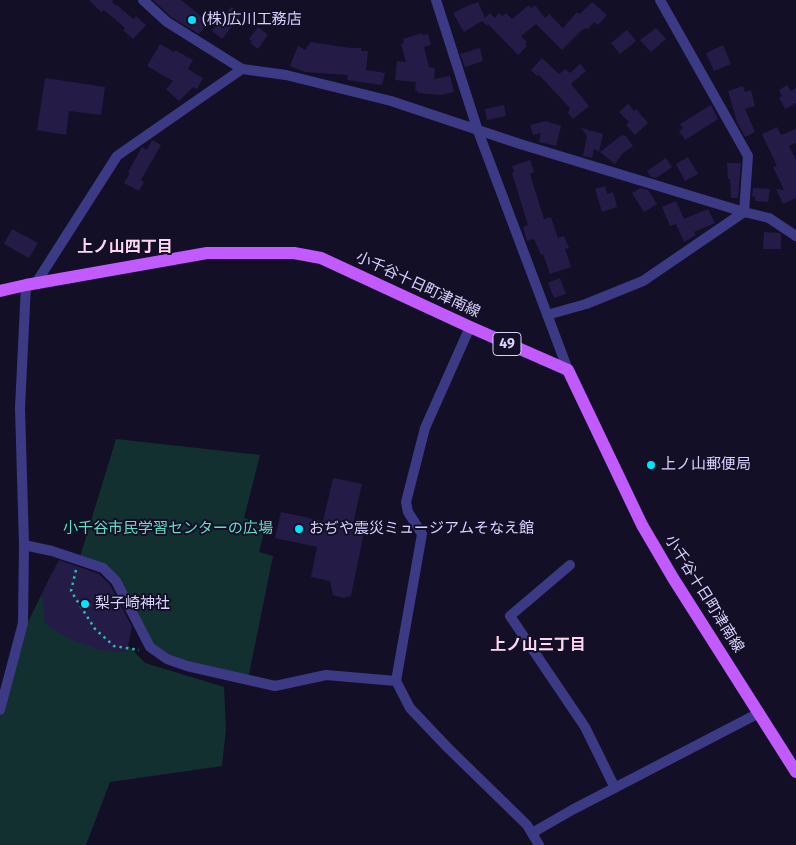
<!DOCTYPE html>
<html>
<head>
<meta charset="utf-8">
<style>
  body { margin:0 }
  canvas { display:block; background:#130f26 }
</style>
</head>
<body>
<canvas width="796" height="845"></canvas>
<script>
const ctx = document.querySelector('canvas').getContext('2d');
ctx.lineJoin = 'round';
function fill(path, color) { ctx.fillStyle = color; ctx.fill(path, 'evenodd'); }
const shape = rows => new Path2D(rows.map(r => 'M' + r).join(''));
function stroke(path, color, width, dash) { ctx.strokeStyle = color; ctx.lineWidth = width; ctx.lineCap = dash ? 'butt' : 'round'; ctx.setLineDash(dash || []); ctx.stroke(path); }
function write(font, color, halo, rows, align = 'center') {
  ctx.font = font + ' "Fira Sans","Noto Sans JP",sans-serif'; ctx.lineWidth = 4; ctx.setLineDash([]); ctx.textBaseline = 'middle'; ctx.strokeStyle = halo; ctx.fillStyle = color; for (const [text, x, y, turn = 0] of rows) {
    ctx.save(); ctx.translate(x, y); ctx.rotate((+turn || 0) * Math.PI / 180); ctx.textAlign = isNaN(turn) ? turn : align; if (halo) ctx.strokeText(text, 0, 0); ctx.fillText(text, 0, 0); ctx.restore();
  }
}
const green = shape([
  [116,439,260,455,244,518,266,524,259,552,273,556,248,679,160,654,103,568,79,560],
  [53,571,87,583,120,637,145,663,224,687,226,729,222,766,110,782,86,845,0,845,0,710,25,628]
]);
const building = shape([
  [89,0,113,0,112,2,116,6,117,5,133,19,136,16,146,25,133,39,123,30,125,28,104,10,101,12],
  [153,0,181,0,208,22,199,34,171,17],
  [478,2,485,18,490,13,495,18,499,13,503,16,506,13,512,19,529,5,531,8,535,5,545,18,549,14,563,28,577,12,580,14,592,2,607,15,598,25,594,22,588,29,586,28,582,30,562,50,536,24,521,36,527,42,525,44,527,46,518,55,487,23,489,27,482,21,464,32,453,13,467,6],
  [231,7,241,15,222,39,212,31],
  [258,27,268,35,258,49,250,43,252,41,249,39],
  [656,28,666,39,651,52,640,40],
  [627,30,636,41,620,54,611,43],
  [422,33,423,35,428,34,431,45,424,47,429,67,435,68,434,79,450,76,454,92,441,95,418,93,418,91,415,91,416,82,395,80,397,61,406,62,401,44,404,43,403,39],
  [310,42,351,48,361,48,361,51,368,51,366,70,385,73,382,85,347,80,348,75,305,72,290,66,298,46,306,50,307,45,309,46],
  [160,44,174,52,175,50,193,60,188,69,203,78,197,89,193,87,179,101,166,89,173,81,147,66],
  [723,45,731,64,714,71,706,53],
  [480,48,483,61,465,67,460,54],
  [542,58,559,74,565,69,570,73,580,64,586,71,571,84,589,106,573,119,568,113,570,108,539,75,537,76,531,70],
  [45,78,105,87,101,115,69,111,66,135,37,130],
  [787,85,791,91,796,88,796,103,785,109,779,98,782,96,779,90],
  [743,86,745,92,751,90,755,106,745,109,755,132,745,137,737,122,728,91],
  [628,104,634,111,636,109,648,123,635,135,626,125,629,122,619,112],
  [504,105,506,116,487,120,485,109],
  [711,105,718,119,685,140,679,131,683,128,680,124],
  [546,121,561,126,556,146,539,142,541,133,533,135,530,125],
  [777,127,781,135,796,129,796,143,789,146,796,160,796,198,783,204,776,189,784,190,773,167,777,166,762,134],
  [581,128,603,134,599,152,594,149,592,158,583,156,587,136],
  [622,135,626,136,633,146,623,153,615,164,600,152],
  [152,140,161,145,141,180,144,182,139,191,124,183,130,173,128,172,142,147,147,150],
  [688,157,698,174,685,181,676,164],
  [666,158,672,167,656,178,651,177,647,171],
  [530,160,534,172,530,174,544,219,551,217,558,238,564,236,569,248,565,249,571,267,550,274,543,254,541,255,534,239,527,241,523,227,528,225,512,173,514,172,512,166],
  [727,163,741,163,738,198,731,198,730,179,728,179],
  [605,186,607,194,613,192,617,207,602,212,595,189],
  [640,188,648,190,657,204,644,212,632,193],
  [753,188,770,189,768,202,755,201,755,196,752,197],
  [676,201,684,219,708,209,715,223,694,232,696,235,684,242,676,224,670,226,662,207],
  [12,229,38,243,29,258,4,244],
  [764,232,779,233,781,234,781,249,763,249],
  [560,278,566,294,554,298,548,283],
  [333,478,362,484,354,519,366,522,351,596,343,598,333,595,330,581,311,577,317,547,275,538,281,512,323,521],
  [59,560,99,574,110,585,132,627,127,652,100,650,67,638,45,624,42,594]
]);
const path = shape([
  [76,570,71,591,95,629,114,646,139,650]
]);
const street = shape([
  [143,0,167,22,242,69,286,75,391,101,520,144,744,212,769,218,796,236],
  [436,0,478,131,568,370],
  [660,0,748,156,744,212],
  [36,283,117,156,242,69],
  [547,315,586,304,643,281,744,212],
  [470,327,425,428,406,502,408,512,422,534,396,681,410,708,447,747,527,825,539,845],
  [24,545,52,551,103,568,116,581,150,647,167,659,187,666,275,686,326,675,396,681],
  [570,565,510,616,585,727,615,788],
  [0,710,23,623,24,545,20,408,26,285],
  [532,833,572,810,759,713]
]);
const primary = shape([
  [0,291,26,285,207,253,294,253,321,258,470,327,568,370,642,525,673,578,796,772]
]);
const markers = [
  [192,20,5,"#00e5ff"],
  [651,465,5,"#00e5ff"],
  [299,529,5,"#00e5ff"],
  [85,604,5,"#00e5ff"]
];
const shields = [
  [507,344,28]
];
const shieldNames = [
  ["49",507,344]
];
const poiNames = [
  ["(株)広川工務店",202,20],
  ["上ノ山郵便局",661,465],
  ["おぢや震災ミュージアムそなえ館",309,529],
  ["梨子崎神社",95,604]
];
const streetNames = [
  ["小千谷十日町津南線",418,285,25],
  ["小千谷十日町津南線",704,594,58]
];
const parkNames = [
  ["小千谷市民学習センターの広場",168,529]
];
const neighbourhoodNames = [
  ["上ノ山四丁目",125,248],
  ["上ノ山三丁目",538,646]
];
fill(green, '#12302f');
fill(building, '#241b47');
stroke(path, '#2fb8b0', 2.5, [2.5, 4]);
stroke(street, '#3d3a85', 10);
stroke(primary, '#c25bff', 12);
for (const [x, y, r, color] of markers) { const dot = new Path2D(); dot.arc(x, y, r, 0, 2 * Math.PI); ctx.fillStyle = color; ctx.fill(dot); stroke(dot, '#130f26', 2); }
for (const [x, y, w] of shields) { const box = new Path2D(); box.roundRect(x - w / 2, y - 11.5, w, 23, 4); ctx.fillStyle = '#130f26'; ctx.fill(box); stroke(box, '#d9d4ff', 1); }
write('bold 14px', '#d9d4ff', null, shieldNames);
write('15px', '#d9d4ff', '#130f26', poiNames, 'left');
write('15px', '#d9d4ff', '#130f26', streetNames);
write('15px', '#5fe0c0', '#130f26', parkNames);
write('bold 16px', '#ffd6f0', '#130f26', neighbourhoodNames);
</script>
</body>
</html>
